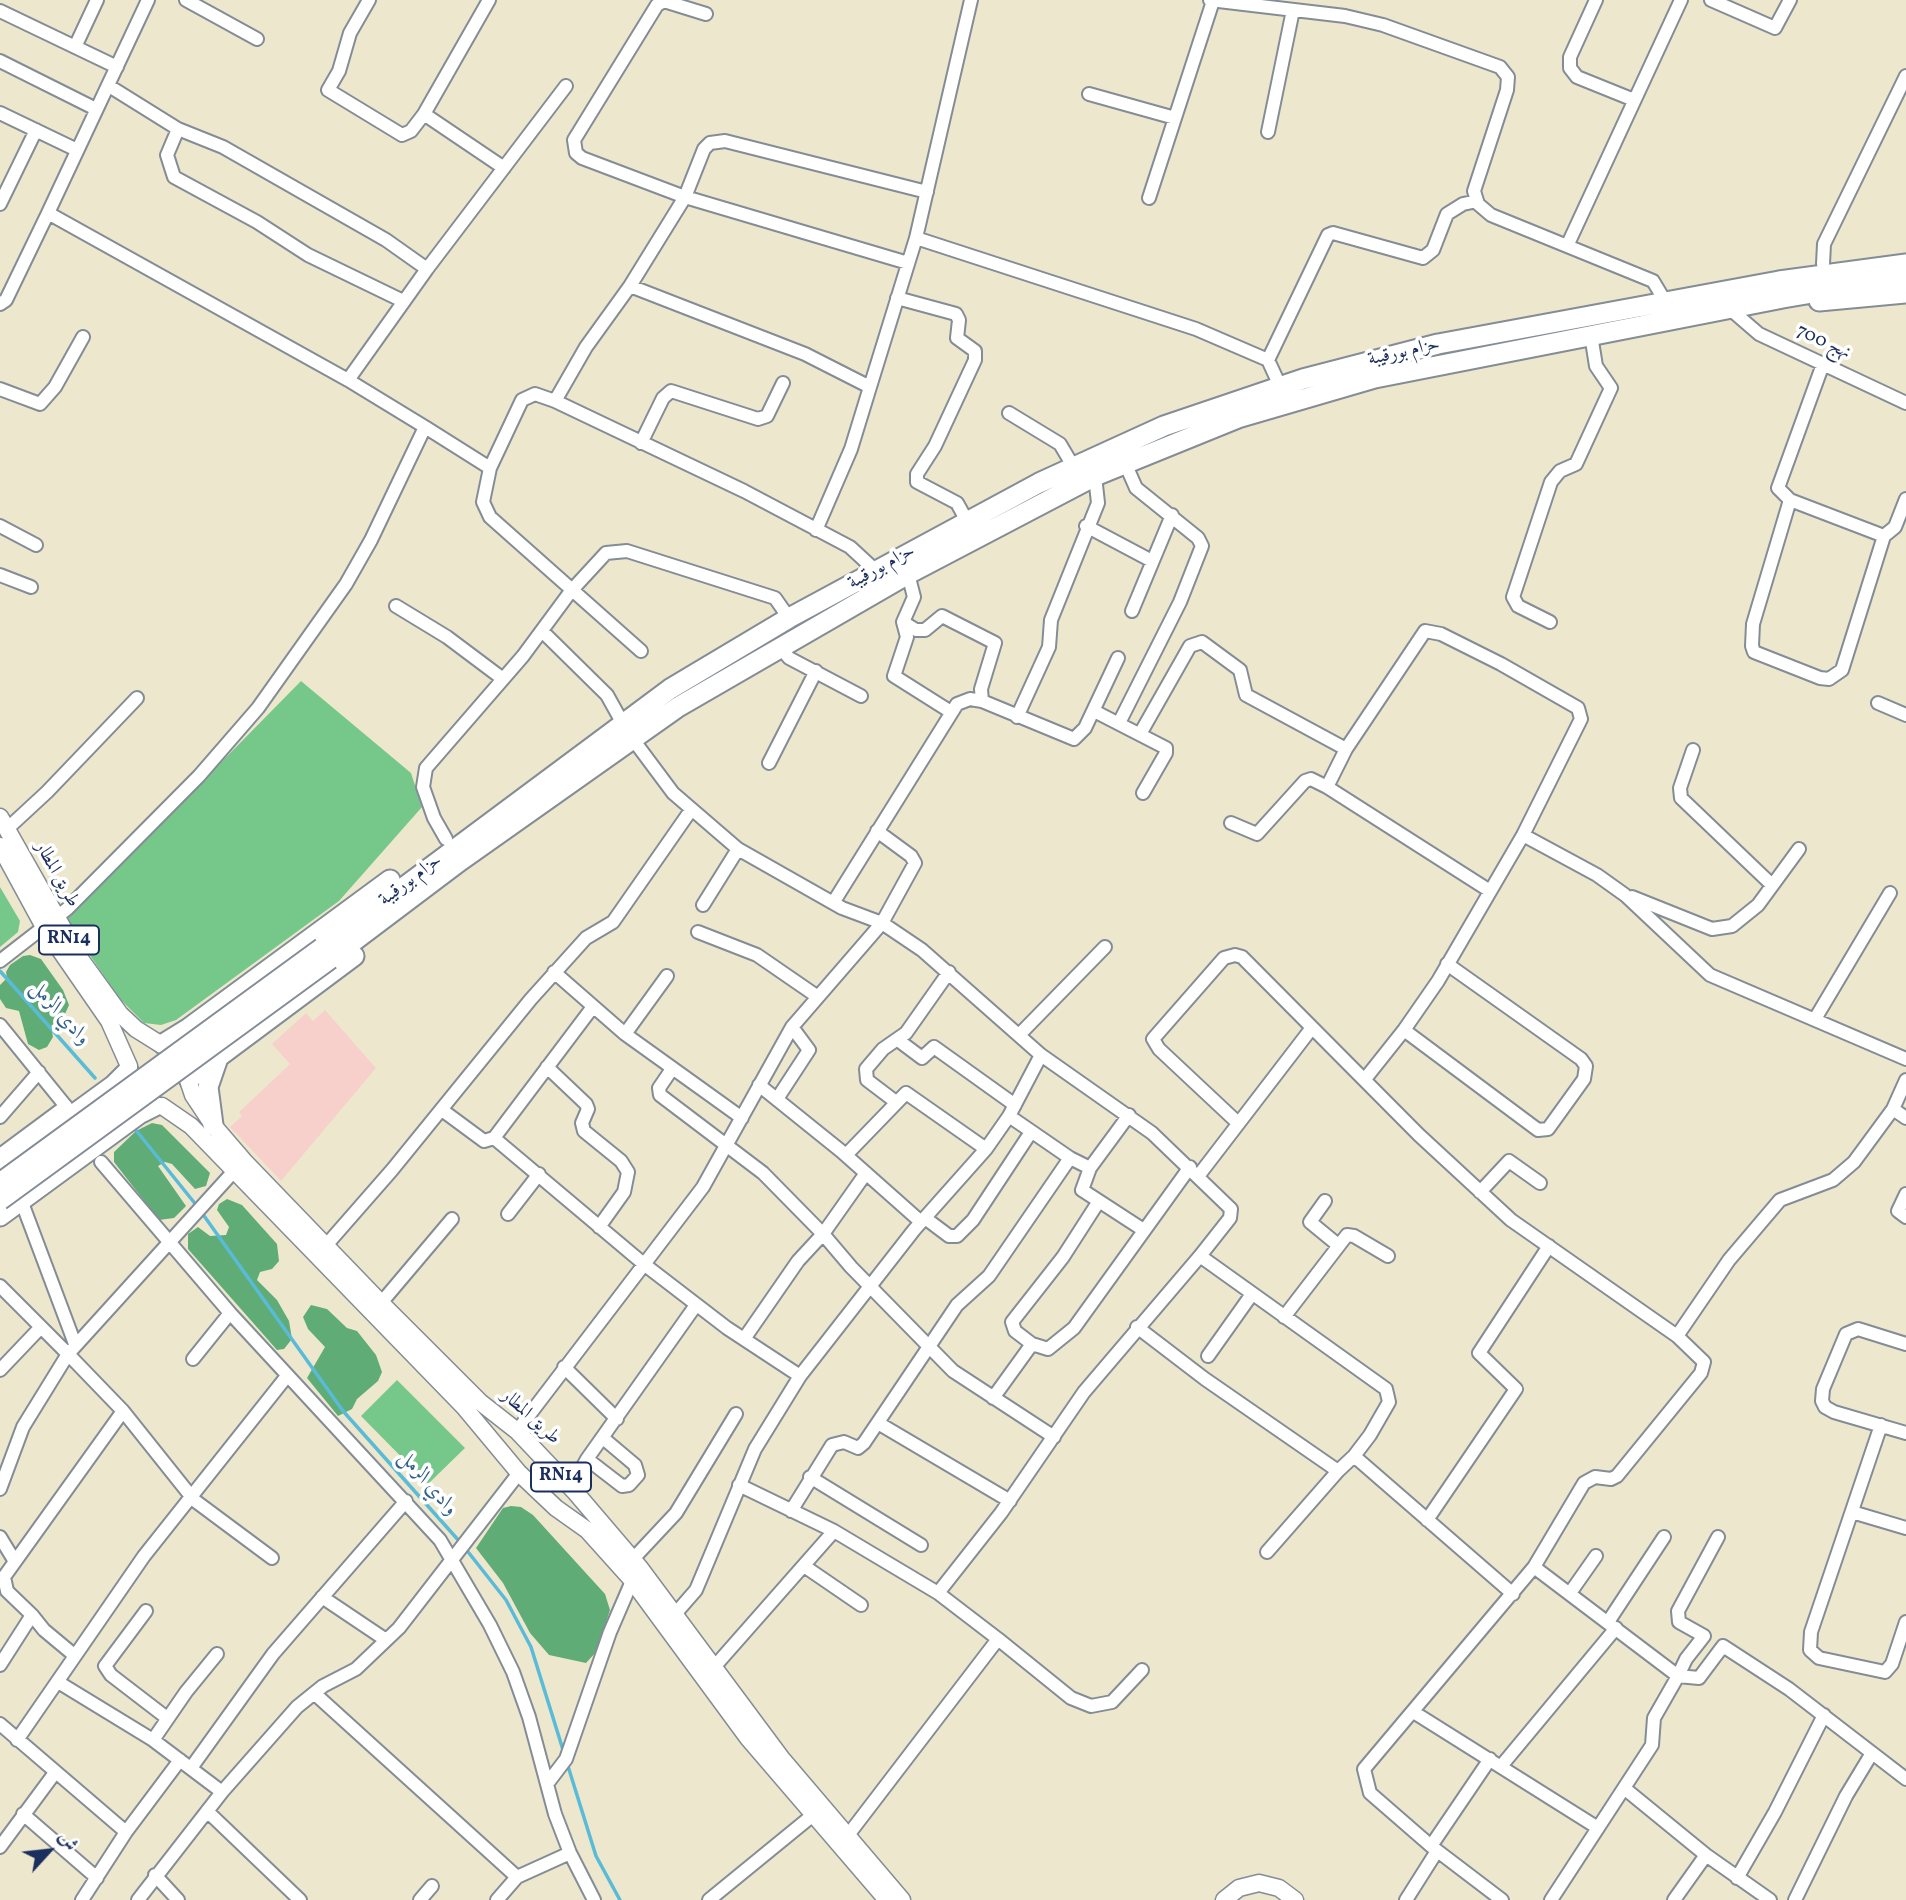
<!DOCTYPE html>
<html>
<head>
<meta charset="utf-8">
<style>
  body { margin:0 }
  #map { position:relative; width:1906px; height:1900px; overflow:hidden; background:#ede8cd; font-family:Vollkorn,Amiri,serif }
  canvas { display:block }
  .north { position:absolute; left:14px; top:1816px; width:70px; height:70px; -webkit-text-stroke:5px #fff; paint-order:stroke; rotate:63deg; font-size:19px; font-weight:700; line-height:28px; text-align:center; color:#1b2f5e }
  .north::after { content:''; display:block; margin:auto; width:24px; height:32px; background:#1b2f5e; clip-path:polygon(50% 0,100% 100%,50% 72%,0 100%) }
</style>
</head>
<body>
<div id="map">
<canvas width="1906" height="1900"></canvas>
<div class="north">ش</div>
</div>
<script>
const ctx = document.querySelector('canvas').getContext('2d');
ctx.lineJoin = 'round';
function fill(path, color) { ctx.fillStyle = color; ctx.fill(path, 'evenodd'); }
const shape = rows => new Path2D(rows.map(r => 'M' + r).join(''));
function stroke(path, color, width, dash) { ctx.strokeStyle = color; ctx.lineWidth = width; ctx.lineCap = dash ? 'butt' : 'round'; ctx.setLineDash(dash || []); ctx.stroke(path); }
function write(font, color, halo, rows, align = 'center') {
  ctx.font = font + ' Vollkorn,Amiri,serif'; ctx.lineWidth = 7; ctx.setLineDash([]); ctx.textBaseline = 'middle'; ctx.strokeStyle = halo; ctx.fillStyle = color; for (const [text, x, y, turn = 0] of rows) {
    ctx.save(); ctx.translate(x, y); ctx.rotate((+turn || 0) * Math.PI / 180); ctx.textAlign = isNaN(turn) ? turn : align; if (halo) ctx.strokeText(text, 0, 0); ctx.fillText(text, 0, 0); ctx.restore();
  }
}
const built = shape([
  [325,1010,376,1068,281,1181,230,1127,242,1116,239,1112,290,1064,272,1044,306,1013,313,1021]
]);
const green = shape([
  [301,681,411,773,422,807,339,901,176,1020,161,1025,144,1023,119,998,66,920],
  [0,887,20,921,18,932,0,947],
  [397,1380,465,1448,428,1484,361,1416]
]);
const forest = shape([
  [30,955,41,959,63,990,69,1005,65,1014,51,1026,53,1037,47,1047,39,1050,28,1044,19,1011,6,1008,0,999,0,985,7,978,6,972,10,965,23,956],
  [152,1123,162,1125,210,1173,206,1186,195,1189,172,1164,165,1162,158,1166,186,1206,174,1218,159,1220,114,1162,114,1152,136,1131],
  [227,1199,242,1205,277,1244,279,1261,272,1269,260,1272,257,1280,277,1300,289,1321,292,1339,284,1349,277,1350,188,1249,188,1234,198,1227,210,1236,226,1235,229,1227,217,1210,219,1204],
  [311,1305,327,1309,347,1328,357,1331,376,1355,382,1372,378,1381,357,1399,352,1409,338,1416,307,1378,325,1347,308,1329,303,1317],
  [511,1506,521,1507,533,1515,605,1594,610,1610,597,1651,586,1663,549,1655,530,1633,503,1583,476,1548,503,1508]
]);
const stream = shape([
  [0,971,95,1078],
  [135,1129,197,1206],
  [202,1213,343,1411,460,1542],
  [465,1548,506,1600,531,1647,564,1753],
  [567,1763,596,1856,620,1900]
]);
const minor = shape([
  [186,0,257,39],
  [369,0,350,33,339,71,328,90,402,135,411,131,424,114,504,168],
  [971,0,916,238,1196,329,1268,360,1280,386],
  [1210,0,1345,16,1383,25,1500,67,1508,77,1507,90,1474,191,1478,204,1491,215,1653,281,1665,301],
  [1596,0,1570,57,1570,68,1577,77,1634,100],
  [1711,0,1775,28,1790,0],
  [0,11,117,67],
  [706,14,664,1,657,5,574,140,576,153,582,158,685,197,630,286,805,354,870,387,916,238],
  [75,47,97,0],
  [0,61,96,109],
  [109,86,178,129,223,147,386,240,427,269],
  [1089,94,1175,118],
  [0,113,77,150],
  [424,114,489,0],
  [178,129,167,155,174,177,257,222,308,255,403,301],
  [1268,132,1293,10],
  [1149,198,1213,1],
  [0,204,36,130],
  [1568,244,1681,0],
  [908,263,685,197,704,149,710,143,725,141,927,192],
  [1823,264,1824,244,1906,76],
  [630,286,586,347,555,401,744,491,850,547,876,571],
  [897,298,956,314,959,320,957,338,975,351,975,360,935,446,917,474,917,482,957,503,967,521],
  [0,304,6,300,48,213],
  [1730,309,1759,334,1906,403],
  [1268,360,1328,235,1333,233,1423,258,1433,250,1447,214,1463,204,1477,201],
  [1823,364,1778,488,1790,500,1884,536],
  [348,380,427,269,566,86],
  [0,389,40,404,55,387,83,337],
  [1009,413,1060,444,1073,466],
  [425,427,490,468,483,502,490,517,641,651],
  [641,443,663,398,671,391,758,419,767,416,783,383],
  [490,468,522,400,535,394,555,401],
  [1790,500,1753,624,1752,646,1754,652,1820,678,1829,679,1842,670,1884,536,1895,527,1906,499],
  [0,526,36,545],
  [1086,526,1152,561],
  [816,530,851,449,870,387],
  [908,574,914,597,903,622,907,637,894,676,951,712],
  [0,575,31,587],
  [396,606,447,637,503,679],
  [1132,611,1172,515],
  [903,622,916,630,925,630,942,616,995,643,981,689,982,701],
  [1550,622,1518,606,1513,597,1551,482,1560,471,1576,464,1611,388,1596,366,1591,335],
  [543,632,607,695,622,722],
  [779,646,789,658,861,696],
  [1878,703,1906,715],
  [1094,711,1166,748,1166,753,1143,793],
  [1017,717,1049,647,1051,620,1098,503,1095,476],
  [1119,723,1180,602,1202,546,1198,538,1136,488,1125,463],
  [1140,734,1190,646,1202,642,1240,670,1246,695,1346,749],
  [632,738,673,793,738,849,842,908,882,923,922,950,1041,1055,1152,1133,1231,1209,1230,1218,1200,1256,1084,1392,1001,1513,938,1593],
  [1693,750,1680,788,1681,798,1772,885],
  [769,763,816,671],
  [1231,823,1257,834,1305,781,1311,779,1327,787],
  [7,829,47,792,137,698],
  [1523,835,1597,875,1625,895,1710,975,1906,1059],
  [446,839,434,818,423,787,426,768,523,656,571,591,606,553,627,551,775,598,789,618],
  [1632,897,1712,929,1732,926,1758,905,1799,849],
  [833,903,957,704,970,699,982,701,1074,739,1085,728,1118,658],
  [703,905,738,849],
  [698,932,757,955,818,997],
  [0,961,67,909,199,776,258,708,346,584,371,540,425,427,348,380,48,213,148,0],
  [554,972,625,1034,742,1118],
  [592,1008,494,1138,645,1265,727,1328,800,1376],
  [1815,1019,1890,893],
  [0,1025,73,1115],
  [1404,1030,1538,1130,1548,1129,1584,1079,1586,1066,1581,1059,1447,964],
  [625,1034,667,976],
  [1019,1035,1105,947],
  [898,1040,922,1058,934,1047,1015,1105],
  [547,1067,586,1104,588,1109,582,1123,584,1131,621,1161,628,1172,624,1192,599,1227],
  [672,1069,659,1088,660,1095,763,1173,823,1234,866,1173],
  [1365,1079,1404,1030,1438,981,1523,835,1581,719,1578,708,1501,664,1441,634,1425,631,1346,749,1327,787,1490,891],
  [759,1085,841,1151,921,1222],
  [777,1099,809,1050,792,1027],
  [896,1102,867,1080,866,1069,883,1049,906,1033,949,972],
  [1893,1109,1906,1118],
  [442,1110,484,1141,494,1138],
  [1009,1116,1070,1158,1090,1168,1129,1115],
  [0,1117,39,1072],
  [1238,1123,1159,1049,1153,1039,1224,958,1235,955,1242,957,1419,1135,1511,1220,1677,1336],
  [0,1155,66,1106],
  [846,1155,906,1093,986,1149],
  [101,1162,230,1313,440,1540,490,1625,513,1672,529,1717,555,1814,570,1853,594,1900],
  [1090,1168,1082,1190,1142,1229],
  [1199,1175,1311,1029],
  [1480,1192,1509,1161,1540,1183],
  [1906,1194,1898,1211,1906,1217],
  [21,1200,75,1344],
  [1325,1201,1310,1222,1338,1245],
  [508,1214,539,1174],
  [925,1218,949,1236,957,1236,973,1220,1031,1132],
  [322,1250,392,1170,531,999,586,938,613,922,691,810],
  [1200,1256,1386,1389,1389,1402,1370,1435,1354,1456],
  [0,1286,68,1354,235,1170],
  [381,1303,452,1219],
  [1284,1317,1347,1235,1354,1236,1388,1256],
  [1137,1327,1205,1379,1338,1471,1354,1456,1513,1594],
  [744,1339,798,1261,823,1234,851,1267,953,1371,1054,1437],
  [1032,1344,1015,1331,1012,1322,1063,1257,1099,1201],
  [1906,1344,1858,1329,1846,1334,1823,1389,1822,1401,1825,1407,1834,1412,1906,1433],
  [1208,1356,1252,1294],
  [193,1359,230,1313],
  [564,1367,617,1419],
  [0,1370,41,1327],
  [993,1398,1032,1344,1048,1349,1074,1328,1190,1167],
  [878,1423,1010,1501],
  [1881,1425,1811,1632,1810,1650,1819,1658,1885,1672,1892,1664,1906,1622],
  [517,1431,703,1187,792,1027,882,923,915,863,911,856,877,831],
  [587,1459,622,1486,629,1485,638,1475,635,1465,603,1438],
  [810,1477,921,1545],
  [739,1485,834,1531],
  [571,1488,587,1459,696,1305],
  [0,1489,23,1427,68,1354,123,1411,194,1500,272,1558],
  [791,1511,832,1445,844,1442,858,1448,864,1443,957,1305,989,1276,1070,1158],
  [1852,1512,1906,1528],
  [1427,1520,1516,1389,1479,1353,1549,1246],
  [0,1537,14,1560],
  [1267,1552,1338,1471],
  [632,1560,676,1513,736,1414],
  [804,1566,861,1605],
  [1534,1567,1678,1676,1686,1659,1704,1636,1679,1622,1678,1611,1718,1537],
  [1570,1593,1596,1556],
  [322,1597,386,1640],
  [146,1611,105,1666,111,1675,167,1718],
  [32,1615,44,1630,74,1655],
  [669,1621,696,1590,755,1449,800,1376,914,1230,986,1149,1009,1116,1041,1055],
  [1608,1622,1664,1537],
  [998,1639,1071,1698,1091,1706,1112,1702,1142,1670],
  [0,1665,32,1615,7,1591,4,1577,123,1411],
  [708,1674,834,1531,938,1593,998,1639,842,1843],
  [58,1682,153,1740,222,1792],
  [314,1693,517,1877],
  [1415,1713,1598,1828],
  [0,1724,126,1832],
  [17,1740,144,1556,287,1376],
  [153,1740,186,1692,217,1654],
  [1502,1765,1616,1628],
  [191,1768,273,1654,406,1501],
  [547,1784,566,1759,610,1632,635,1574],
  [1624,1788,1706,1855,1770,1900],
  [207,1811,300,1900],
  [23,1814,97,1878],
  [1431,1846,1490,1759],
  [0,1847,54,1774],
  [155,1875,178,1900],
  [1737,1878,1775,1812,1824,1715],
  [82,1900,126,1832,180,1760],
  [138,1900,222,1792,297,1707,323,1686,356,1669,399,1628,519,1473],
  [420,1900,432,1886],
  [497,1900,517,1877,570,1853],
  [709,1900,813,1815],
  [1406,1900,1437,1851],
  [1502,1900,1431,1846,1370,1793,1364,1769,1534,1567,1584,1483,1595,1477,1611,1479,1617,1476,1701,1373,1704,1362,1677,1336,1729,1260,1780,1200,1833,1180,1854,1162,1893,1109,1906,1080],
  [1551,1900,1652,1745,1654,1718,1678,1676,1699,1678,1723,1646,1789,1689,1906,1779],
  [1674,1900,1706,1855],
  [1795,1900,1846,1796,1872,1753]
]);
const major = shape([
  [0,817,81,960,120,1014,136,1029,160,1044],
  [0,846,44,927,109,1021,129,1066],
  [189,1083,193,1095,213,1125,244,1161,381,1303,480,1402,517,1431,576,1493,640,1568,782,1759,902,1900],
  [162,1106,191,1126,464,1407,519,1473,556,1508,587,1530,631,1579,748,1738,887,1900],
  [1224,1900,1239,1888,1259,1883,1279,1888,1295,1900]
]);
const highway = shape([
  [1819,301,1906,293],
  [322,948,670,689,789,618,1039,483,1164,426,1303,379,1438,344,1779,281,1906,264],
  [330,959,460,861,678,707,908,574,1095,476,1238,418,1375,378,1783,298,1906,277],
  [163,1044,189,1028,390,880],
  [189,1079,354,956],
  [213,1125,208,1087,218,1058],
  [0,1168,114,1085,128,1071],
  [0,1216,139,1114,155,1106]
]);
const highwayBridge = shape([
  [0,1183,322,948],
  [0,1200,330,959]
]);
const shields = [
  [69,940,60],
  [561,1477,60]
];
const shieldNames = [
  ["RN14",69,940],
  ["RN14",561,1477]
];
const streetNames = [
  ["نهج 700",1823,343,25],
  ["حزام بورقيبة",1404,353,-13],
  ["حزام بورقيبة",882,568,-29],
  ["طريق المطار",56,875,61],
  ["حزام بورقيبة",411,881,-37],
  ["طريق المطار",530,1418,42]
];
const waterNames = [
  ["وادي الرمل",59,1014,48],
  ["وادي الرمل",427,1484,49]
];
fill(built, '#f7d0cb');
fill(green, '#75c88a');
fill(forest, '#60ac76');
stroke(stream, '#59bbd8', 3.5);
stroke(minor, '#848c96', 16);
stroke(major, '#848c96', 19);
stroke(highway, '#848c96', 23);
stroke(minor, '#fff', 12);
stroke(major, '#fff', 16);
stroke(highway, '#fff', 19);
stroke(highwayBridge, '#848c96', 23, []);
stroke(highwayBridge, '#fff', 19);
for (const [x, y, w] of shields) { const box = new Path2D(); box.roundRect(x - w / 2, y - 14.5, w, 29, 5); ctx.fillStyle = '#fff'; ctx.fill(box); stroke(box, '#1b2f5e', 2); }
write('bold 18px', '#1b2f5e', null, shieldNames);
write('19px', '#1b2f5e', '#fff', streetNames);
write('italic 21px', '#316089', '#fff', waterNames);
</script>
</body>
</html>
